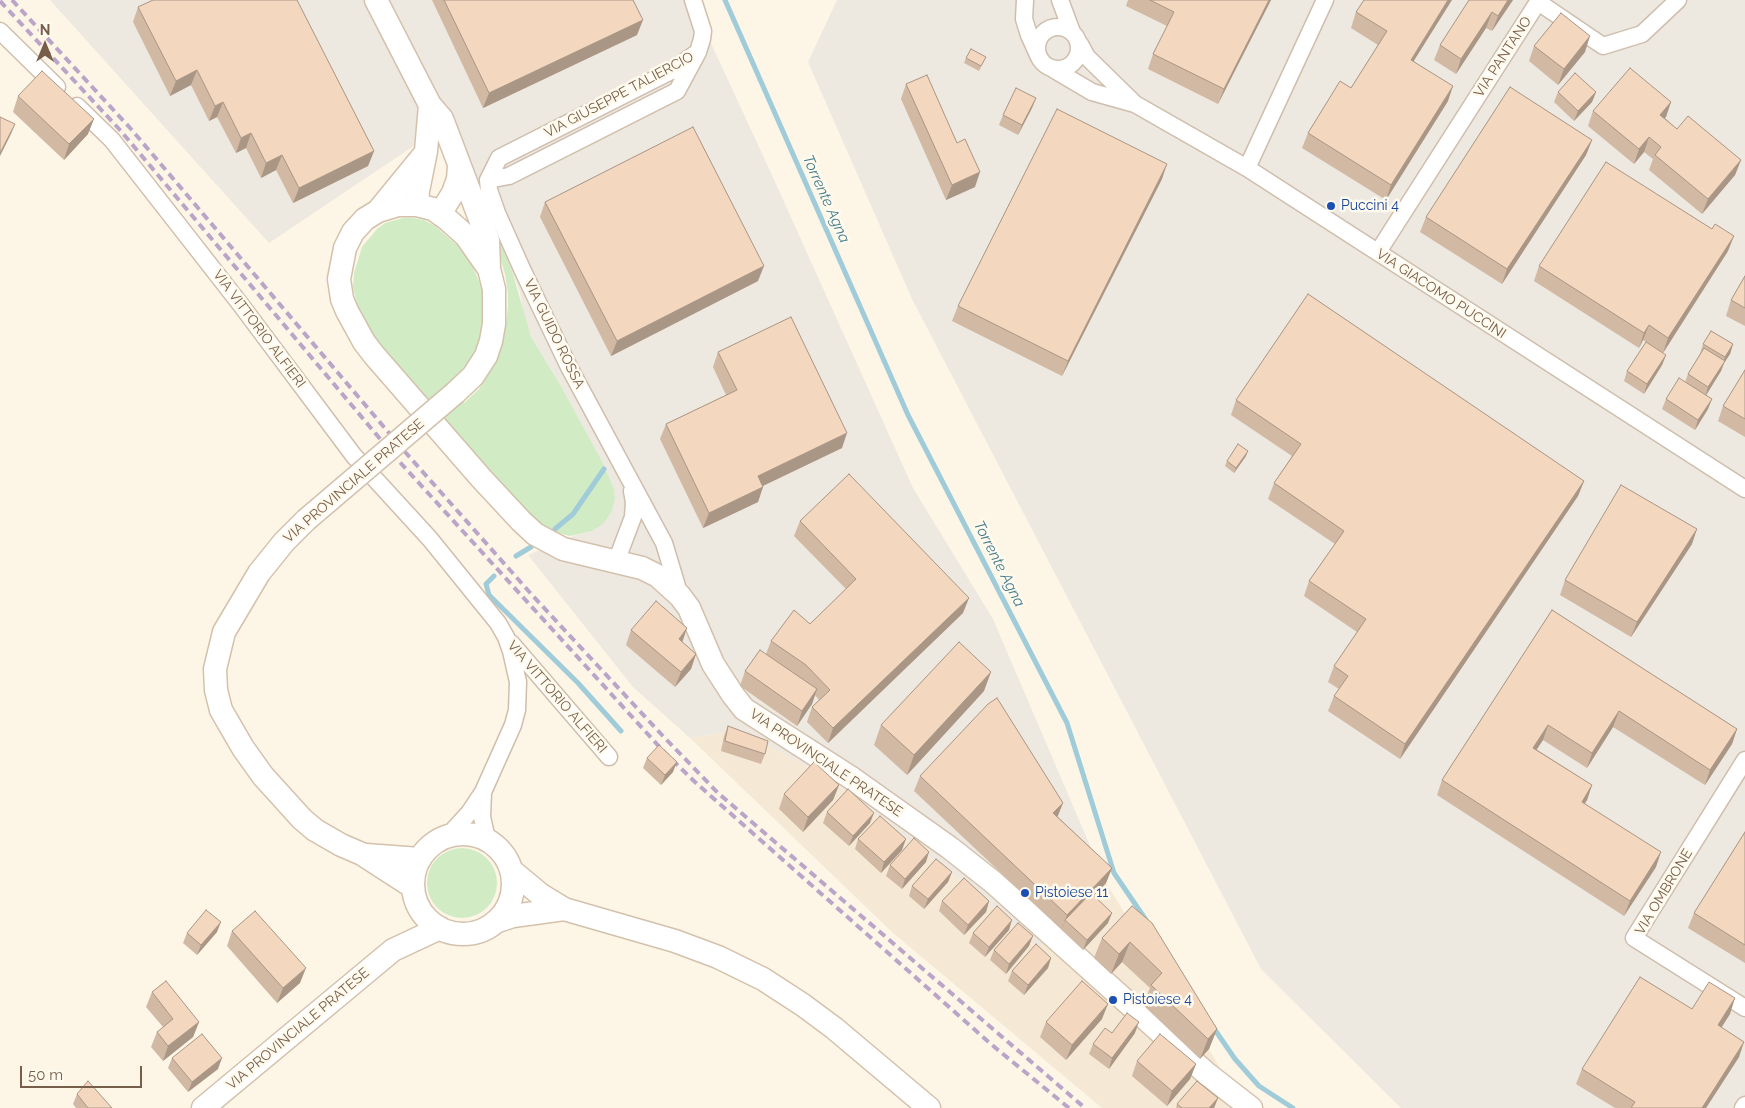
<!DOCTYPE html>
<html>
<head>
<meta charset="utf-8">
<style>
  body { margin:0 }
  #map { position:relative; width:1745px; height:1108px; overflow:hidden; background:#fdf6e7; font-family:Raleway,sans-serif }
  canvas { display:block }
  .north { position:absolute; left:20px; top:20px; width:50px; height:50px; -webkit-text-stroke:4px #fffaee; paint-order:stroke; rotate:0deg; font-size:14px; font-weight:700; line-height:20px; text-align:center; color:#775e4a }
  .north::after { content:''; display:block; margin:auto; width:18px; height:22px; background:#775e4a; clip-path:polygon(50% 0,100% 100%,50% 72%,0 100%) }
  .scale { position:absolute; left:20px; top:1066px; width:122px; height:22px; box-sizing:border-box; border:2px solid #775e4a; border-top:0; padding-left:6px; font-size:15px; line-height:18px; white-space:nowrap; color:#775e4a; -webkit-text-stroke:4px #fffaee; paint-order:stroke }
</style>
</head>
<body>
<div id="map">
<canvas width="1745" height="1108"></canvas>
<div class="north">N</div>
<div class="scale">50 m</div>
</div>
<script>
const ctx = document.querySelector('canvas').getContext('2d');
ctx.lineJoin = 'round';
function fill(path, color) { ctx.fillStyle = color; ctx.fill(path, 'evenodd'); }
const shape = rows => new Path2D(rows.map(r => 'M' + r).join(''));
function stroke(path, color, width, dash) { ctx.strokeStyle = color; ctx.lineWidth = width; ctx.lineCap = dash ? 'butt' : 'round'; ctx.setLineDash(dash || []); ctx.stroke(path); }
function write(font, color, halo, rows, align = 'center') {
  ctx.font = font + ' Raleway,sans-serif'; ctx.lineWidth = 5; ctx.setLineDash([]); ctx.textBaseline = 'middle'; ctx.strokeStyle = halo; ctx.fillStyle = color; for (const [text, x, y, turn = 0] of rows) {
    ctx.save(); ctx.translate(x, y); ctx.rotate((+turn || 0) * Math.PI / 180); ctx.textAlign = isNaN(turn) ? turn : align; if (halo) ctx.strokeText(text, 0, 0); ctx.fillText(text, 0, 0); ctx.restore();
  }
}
const residential = shape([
  [740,730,830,779,971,889,1106,883,1209,1049,1225,1077,1240,1108,1102,1108,893,933,690,738]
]);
const industrial = shape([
  [50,0,691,0,771,173,913,488,993,619,1106,883,1062,930,1038,946,971,889,830,779,740,730,690,738,633,687,528,555,576,535,592,531,612,511,615,499,614,489,603,463,561,386,531,337,524,317,520,293,497,229,462,136,448,123,269,243],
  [837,0,1745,0,1745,1108,1401,1108,1261,969,912,299,808,62]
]);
const green = shape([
  [462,136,512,271,531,337,561,386,603,463,614,489,615,499,612,511,603,524,592,531,570,536,558,533,538,522,498,482,407,378,377,341,360,315,353,288,354,273,362,247,377,229,385,223,403,218,413,218,424,220,435,226,457,245,473,267,482,289,484,313,479,347,462,373,449,386,464,403,479,389,488,375,495,361,505,333,508,306,508,294,505,274,497,247,456,138],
  '427 883a35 35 0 1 1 70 0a35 35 0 1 1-70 0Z'
]);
const stream = shape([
  [725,0,908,415,1067,723,1114,873,1146,920],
  [555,529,573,514,604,469],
  [516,556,531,547],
  [494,576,486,584,489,595,578,683,621,731],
  [1213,1027,1235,1059,1259,1086,1293,1108]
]);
const street = shape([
  [1025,0,1024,19,1029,35,1038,55],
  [1060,0,1072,32],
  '1037 48a21 21 0 1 1 42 0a21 21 0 1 1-42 0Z',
  [0,31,57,87],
  [1080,44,1087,57,1133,102],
  [1053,69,1092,92,1135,104,1247,168,1745,489],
  [77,106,112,140,241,305,354,456,430,539,498,623,506,637,511,651,518,682,517,710,513,725,483,792,469,813,448,836],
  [1247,168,1325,0],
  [488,180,509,176,677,91,698,52,702,39,703,31,693,0],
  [1378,252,1538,2,1603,46,1642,34,1678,0],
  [616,562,633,517,634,502,632,491],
  [680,596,664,543,569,367,522,269,497,213,489,190,488,180,499,158,671,71,698,52],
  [511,643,609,757],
  [1745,760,1634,938,1745,1008],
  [483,792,482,817,487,839],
  [1743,1108,1745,1105]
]);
const secondary = shape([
  [376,0,430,105,442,119,488,240,489,268],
  [417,205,418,191,426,151,430,105],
  [378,211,423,156],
  [440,214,453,193,458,179,459,167],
  [455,393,473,376,486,356,491,341,494,324,494,289,489,269,466,236,447,219,433,209,417,205,398,205,378,211,365,219,353,232,345,248,339,279,342,299,347,311,364,342,374,355,481,478,521,521,535,534,563,549,642,568,658,576,680,596,689,608,713,664,733,695,744,709,850,777,950,848,993,882,1206,1073,1251,1108],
  [306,520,284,542,259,573,224,632,215,669,216,690,221,710,243,748,263,776,302,819,315,830,341,845,362,854,413,887],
  '413 884a50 50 0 1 1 100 0a50 50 0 1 1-100 0Z',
  [366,855,420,859],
  [511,870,541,895,564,909,675,941,718,957,763,979,803,1005,834,1028,929,1108],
  [495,922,513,916,564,909],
  [203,1108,393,950,440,928]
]);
const rail = shape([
  [12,0,131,129,406,453,533,596,662,735,718,793,1085,1108],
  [0,1,120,130,397,459,665,753,695,782,992,1045,1069,1108]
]);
const secondaryBridge = shape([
  [306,520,455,393]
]);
const wall = shape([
  [432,0,633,0,637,35,483,108],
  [1128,0,1271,0,1218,104,1148,69,1153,54,1167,26,1126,6],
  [1364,0,1414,61,1448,101,1386,200,1302,148,1308,133,1351,88,1378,45,1351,28,1356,12],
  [1513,0,1492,31,1486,28,1456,74,1434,60,1440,45],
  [138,7,374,151,368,166,293,203,276,170,261,178,246,148,236,153,217,117,209,121,191,85,170,96,133,22],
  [1534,46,1585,52,1558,85,1529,61],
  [986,57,979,71,964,63,966,58],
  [906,84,975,187,946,200,901,99],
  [1558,92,1596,92,1592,102,1574,121,1554,102],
  [18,96,88,134,64,160,13,112],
  [1036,98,1032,108,1018,135,999,125,1003,115],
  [1671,102,1665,118,1677,129,1741,160,1735,175,1702,214,1649,170,1653,159,1644,152,1634,164,1588,126,1593,111],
  [1592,140,1586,155,1502,284,1420,232,1426,217],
  [1162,179,1062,376,952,321,958,306],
  [545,202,758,281,611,356,540,217],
  [1728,251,1663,353,1643,340,1639,348,1534,281,1539,266],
  [1745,276,1745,326,1726,316,1731,300],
  [1703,344,1733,344,1730,354,1724,363,1721,371,1706,395,1708,409,1695,430,1662,409,1666,399,1685,382,1688,374,1700,354],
  [718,352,842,448,763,486,758,502,703,528,660,439,666,424,726,395,713,367],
  [1666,355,1662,365,1644,394,1624,381,1627,371],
  [1745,370,1745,437,1718,421,1723,406],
  [1236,400,1584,481,1578,496,1400,759,1328,711,1334,696,1339,689,1328,682,1334,666,1357,632,1304,596,1309,581,1335,544,1268,499,1274,483,1292,456,1231,415],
  [1246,456,1234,473,1225,466,1227,461],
  [800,521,963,613,828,743,807,722,812,707,819,700,815,695,812,704,797,726,740,686,745,671,766,654,771,641,810,624,846,589,794,536],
  [1692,544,1631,637,1560,595,1565,580],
  [1552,610,1737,729,1732,744,1705,785,1613,727,1587,768,1543,740,1536,749,1592,785,1587,800,1585,803,1656,867,1624,916,1437,795,1442,780],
  [631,630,682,642,696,654,691,669,675,687,626,645],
  [984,691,907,775,874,745,881,725],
  [728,726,765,754,761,764,721,751,724,736],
  [647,758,673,772,661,785,643,768],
  [920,776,1058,817,1112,868,1106,883,1094,896,1108,923,1083,950,914,791],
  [839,785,833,800,803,832,779,809,784,794],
  [827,812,870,823,849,846,823,823],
  [1745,832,1745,963,1688,928,1694,913],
  [858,839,902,850,881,873,855,849],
  [926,862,902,889,886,876,890,865],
  [952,872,948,882,924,909,909,896,912,886],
  [942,901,989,901,986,912,964,935,939,911],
  [1132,906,1217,1029,1209,1049,1200,1059,1143,1005,1150,988,1122,962,1111,974,1094,958,1102,938],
  [1009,930,985,957,969,943,973,933],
  [232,931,300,983,277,1003,227,946],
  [217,932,197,955,183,943,187,933],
  [1029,946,1006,974,990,960,994,950],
  [1051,958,1048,968,1024,995,1008,981,1012,971],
  [152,992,199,1022,193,1037,163,1061,151,1047,157,1032,163,1027,146,1007],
  [1692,1009,1730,1014,1721,1027,1739,1057,1706,1108,1615,1108,1576,1084,1582,1069],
  [1102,1019,1066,1060,1040,1037,1046,1022],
  [1112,1033,1135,1033,1109,1069,1089,1054,1093,1044],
  [172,1058,218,1069,188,1092,168,1068],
  [1137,1061,1196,1064,1190,1079,1167,1106,1132,1076],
  [77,1094,112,1108,76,1108,73,1104],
  [1218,1098,1214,1108,1176,1108,1177,1104]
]);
const shadedWall = shape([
  [1269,0,1271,0,1218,104,1224,89],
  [1448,0,1452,0,1405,75,1411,60],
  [1508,0,1513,0,1492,31,1498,16],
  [1492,12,1486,28,1456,74,1461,59],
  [643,20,637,35,483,108,489,93],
  [1590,36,1585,52,1558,85,1564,69],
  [197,70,191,85,170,96,176,81],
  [1453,86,1448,101,1386,200,1391,185],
  [1596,92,1592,102,1574,121,1578,111],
  [1036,98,1032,108,1018,135,1022,125],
  [223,102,217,117,209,121,215,106],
  [1671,102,1666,117,1655,130,1660,115],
  [94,119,88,134,64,160,69,144],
  [15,124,11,134,0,156,0,153],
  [251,133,246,148,236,153,241,138],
  [1649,137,1644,152,1634,164,1639,149],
  [1592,140,1586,155,1502,284,1507,269],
  [374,151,368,166,293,203,299,188],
  [282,155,276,170,261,178,266,163],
  [1741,160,1735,175,1702,214,1708,199],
  [1167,164,1162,179,1062,376,1068,361],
  [980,172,975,187,946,200,952,185],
  [1734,236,1728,251,1663,353,1668,338],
  [764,266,758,281,611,356,617,341],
  [1649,325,1643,340,1639,348,1644,333],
  [1733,344,1730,354,1724,363,1721,371,1705,397,1708,387,1722,365,1725,357],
  [1666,355,1662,365,1644,394,1647,384],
  [1712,399,1708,409,1695,430,1698,420],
  [847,433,842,448,752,491,758,476],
  [1248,451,1246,456,1234,473,1236,468],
  [1584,481,1578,496,1400,759,1405,744],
  [763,487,758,502,703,528,709,513],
  [1697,529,1692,544,1631,637,1637,622],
  [969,598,963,613,828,743,833,728],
  [687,628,682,643,679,639],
  [696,654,691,669,675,687,681,672],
  [991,672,984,691,907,775,914,755],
  [817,689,812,704,797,726,802,711],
  [1619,711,1613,727,1587,768,1592,753],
  [1548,725,1543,740,1528,763,1533,748],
  [1737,729,1732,744,1705,785,1710,770],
  [677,762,673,772,661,785,665,775],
  [839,785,833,800,803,832,808,817],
  [1592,785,1587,800,1576,817,1582,802],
  [1063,803,1057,818,1053,813],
  [874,813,870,823,849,846,853,836],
  [906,839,902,850,881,873,884,862],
  [929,852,926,862,902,889,905,879],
  [1661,852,1656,867,1624,916,1630,901],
  [1112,868,1106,883,1069,923,1065,920,1062,930,1067,915],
  [952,872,948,882,924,909,928,899],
  [989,901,986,912,964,935,968,925],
  [1112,913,1108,923,1083,950,1087,940],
  [1012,920,1009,930,985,957,989,947],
  [221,922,217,932,197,955,201,945],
  [1033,936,1029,946,1006,974,1009,964],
  [1130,942,1122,962,1111,974,1119,954],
  [1051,958,1048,968,1024,995,1028,985],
  [306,968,300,983,277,1003,283,988],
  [1735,998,1730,1014,1713,1041,1718,1025],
  [1108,1004,1102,1019,1066,1060,1072,1045],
  [199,1022,193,1037,163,1061,168,1046],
  [1139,1022,1135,1033,1109,1069,1112,1058],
  [1217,1029,1209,1049,1200,1059,1208,1039],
  [1744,1042,1739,1057,1706,1108,1702,1108],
  [222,1058,218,1069,188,1092,192,1082],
  [1196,1064,1190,1079,1167,1106,1172,1091],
  [1218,1098,1214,1108,1209,1108]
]);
const building = shape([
  [153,0,297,0,374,151,299,188,282,155,266,163,251,133,241,138,223,102,215,106,197,70,176,81,138,7,153,0],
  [444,0,633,0,643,20,489,93,444,0],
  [1150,0,1269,0,1224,89,1153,54,1174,12,1150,0],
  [1364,0,1448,0,1411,60,1453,86,1391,185,1308,133,1340,81,1351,88,1387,31,1356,12,1364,0],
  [1469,0,1508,0,1498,16,1492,12,1461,59,1440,45,1469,0],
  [1561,13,1590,36,1564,69,1534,46,1561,13],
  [971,49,986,57,981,66,966,58,971,49],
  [1630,68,1671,102,1660,115,1677,129,1688,116,1741,160,1708,199,1655,155,1661,147,1649,137,1639,149,1593,111,1630,68],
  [42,71,94,119,69,144,18,96,42,71],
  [1575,73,1596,92,1578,111,1558,92,1575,73],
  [927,75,957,143,965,139,980,172,952,185,906,84,927,75],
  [1510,87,1592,140,1507,269,1426,217,1510,87],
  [1016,88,1036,98,1022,125,1003,115,1016,88],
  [1057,109,1167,164,1068,361,958,306,1057,109],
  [0,117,15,124,0,153,0,117],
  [693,127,764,266,617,341,545,202,693,127],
  [1606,162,1712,229,1715,224,1734,236,1668,338,1649,325,1644,333,1539,266,1606,162],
  [1745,276,1745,308,1731,300,1745,276],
  [1308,294,1584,481,1405,744,1334,696,1348,676,1334,666,1366,619,1309,581,1344,531,1274,483,1301,444,1236,400,1308,294],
  [791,317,847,433,758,476,763,487,709,513,666,424,737,390,718,352,791,317],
  [1711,331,1733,344,1725,357,1703,344,1711,331],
  [1646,342,1666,355,1647,384,1627,371,1646,342],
  [1704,348,1725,361,1708,387,1688,374,1704,348],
  [1745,370,1745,419,1723,406,1745,370],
  [1679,378,1712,399,1698,420,1666,399,1679,378],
  [1238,444,1248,451,1236,468,1227,461,1238,444],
  [849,474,969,598,833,728,812,707,830,690,806,665,771,641,794,610,810,624,856,579,800,521,849,474],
  [1621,485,1697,529,1637,622,1565,580,1621,485],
  [656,601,687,628,679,639,696,654,681,672,631,630,656,601],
  [1552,610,1737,729,1710,770,1619,711,1592,753,1548,725,1533,748,1592,785,1582,802,1661,852,1630,901,1442,780,1552,610],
  [959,642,991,672,914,755,881,725,959,642],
  [760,650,817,689,802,711,745,671,760,650],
  [997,698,1063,803,1053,813,1112,868,1067,915,920,776,988,704,997,698],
  [728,726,768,741,765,754,725,741,728,726],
  [659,745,677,762,665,775,647,758,659,745],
  [814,762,839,785,808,817,784,794,814,762],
  [848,789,874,813,853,836,827,812,848,789],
  [880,816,906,839,884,862,858,839,880,816],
  [1745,832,1745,945,1694,913,1745,832],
  [914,838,929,852,905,879,890,865,914,838],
  [936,859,952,872,928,899,912,886,936,859],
  [964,878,989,901,968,925,942,901,964,878],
  [1091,893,1112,913,1087,940,1065,920,1091,893],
  [997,906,1012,920,989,947,973,933,997,906],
  [1132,906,1152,923,1217,1029,1208,1039,1151,985,1162,973,1130,942,1119,954,1102,938,1132,906],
  [206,910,221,922,201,945,187,933,206,910],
  [255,911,306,968,283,988,232,931,255,911],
  [1018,923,1033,936,1009,964,994,950,1018,923],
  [1036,944,1051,958,1028,985,1012,971,1036,944],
  [1640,977,1692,1009,1709,982,1735,998,1718,1025,1744,1042,1702,1108,1631,1108,1635,1102,1582,1069,1640,977],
  [166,981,199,1022,168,1046,157,1032,173,1019,152,992,166,981],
  [1082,981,1108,1004,1072,1045,1046,1022,1082,981],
  [1127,1013,1139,1022,1112,1058,1093,1044,1105,1028,1112,1033,1127,1013],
  [202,1034,222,1058,192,1082,172,1058,202,1034],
  [1160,1034,1196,1064,1172,1091,1137,1061,1160,1034],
  [88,1081,112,1108,88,1108,77,1094,88,1081],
  [1197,1081,1218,1098,1209,1108,1182,1108,1177,1104,1197,1081]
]);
const markers = [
  [1331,206,5,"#1a4fb4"],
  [1025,893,5,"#1a4fb4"],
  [1113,1000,5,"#1a4fb4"]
];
const streetNames = [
  ["VIA PANTANO",1503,57,-57],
  ["VIA GIUSEPPE TALIERCIO",619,95,-28],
  ["VIA GIACOMO PUCCINI",1441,294,33],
  ["VIA VITTORIO ALFIERI",259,329,53],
  ["VIA GUIDO ROSSA",554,334,64],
  ["VIA PROVINCIALE PRATESE",354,481,-41],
  ["VIA VITTORIO ALFIERI",557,697,49],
  ["VIA PROVINCIALE PRATESE",826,763,34],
  ["VIA OMBRONE",1664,892,-59],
  ["VIA PROVINCIALE PRATESE",298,1029,-40]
];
const transitNames = [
  ["Puccini 4",1341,206],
  ["Pistoiese 11",1035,893],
  ["Pistoiese 4",1123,1000]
];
const waterNames = [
  ["Torrente Agna",826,199,66],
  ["Torrente Agna",999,564,63]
];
fill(residential, '#f5e9d5');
fill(industrial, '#ede8e0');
fill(green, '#d1ebc5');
stroke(stream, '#a0ccd9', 5);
stroke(street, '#cfbeac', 19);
stroke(secondary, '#d4c1ac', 25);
stroke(street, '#fff', 16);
stroke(secondary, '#fff', 22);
stroke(rail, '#baa4c7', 4, [8, 5]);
stroke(secondaryBridge, '#d4c1ac', 25, []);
stroke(secondaryBridge, '#fff', 22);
fill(wall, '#d1b9a3');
fill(shadedWall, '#aa9685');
fill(building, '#f3d7be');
stroke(building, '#aa9685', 1);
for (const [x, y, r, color] of markers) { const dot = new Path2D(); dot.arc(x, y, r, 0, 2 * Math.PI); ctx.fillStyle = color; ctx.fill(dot); stroke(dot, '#fffaee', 2); }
write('14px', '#775e4a', '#fffaee', streetNames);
write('14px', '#164399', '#fffaee', transitNames, 'left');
write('italic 15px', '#437a8b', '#fffaee', waterNames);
</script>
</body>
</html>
